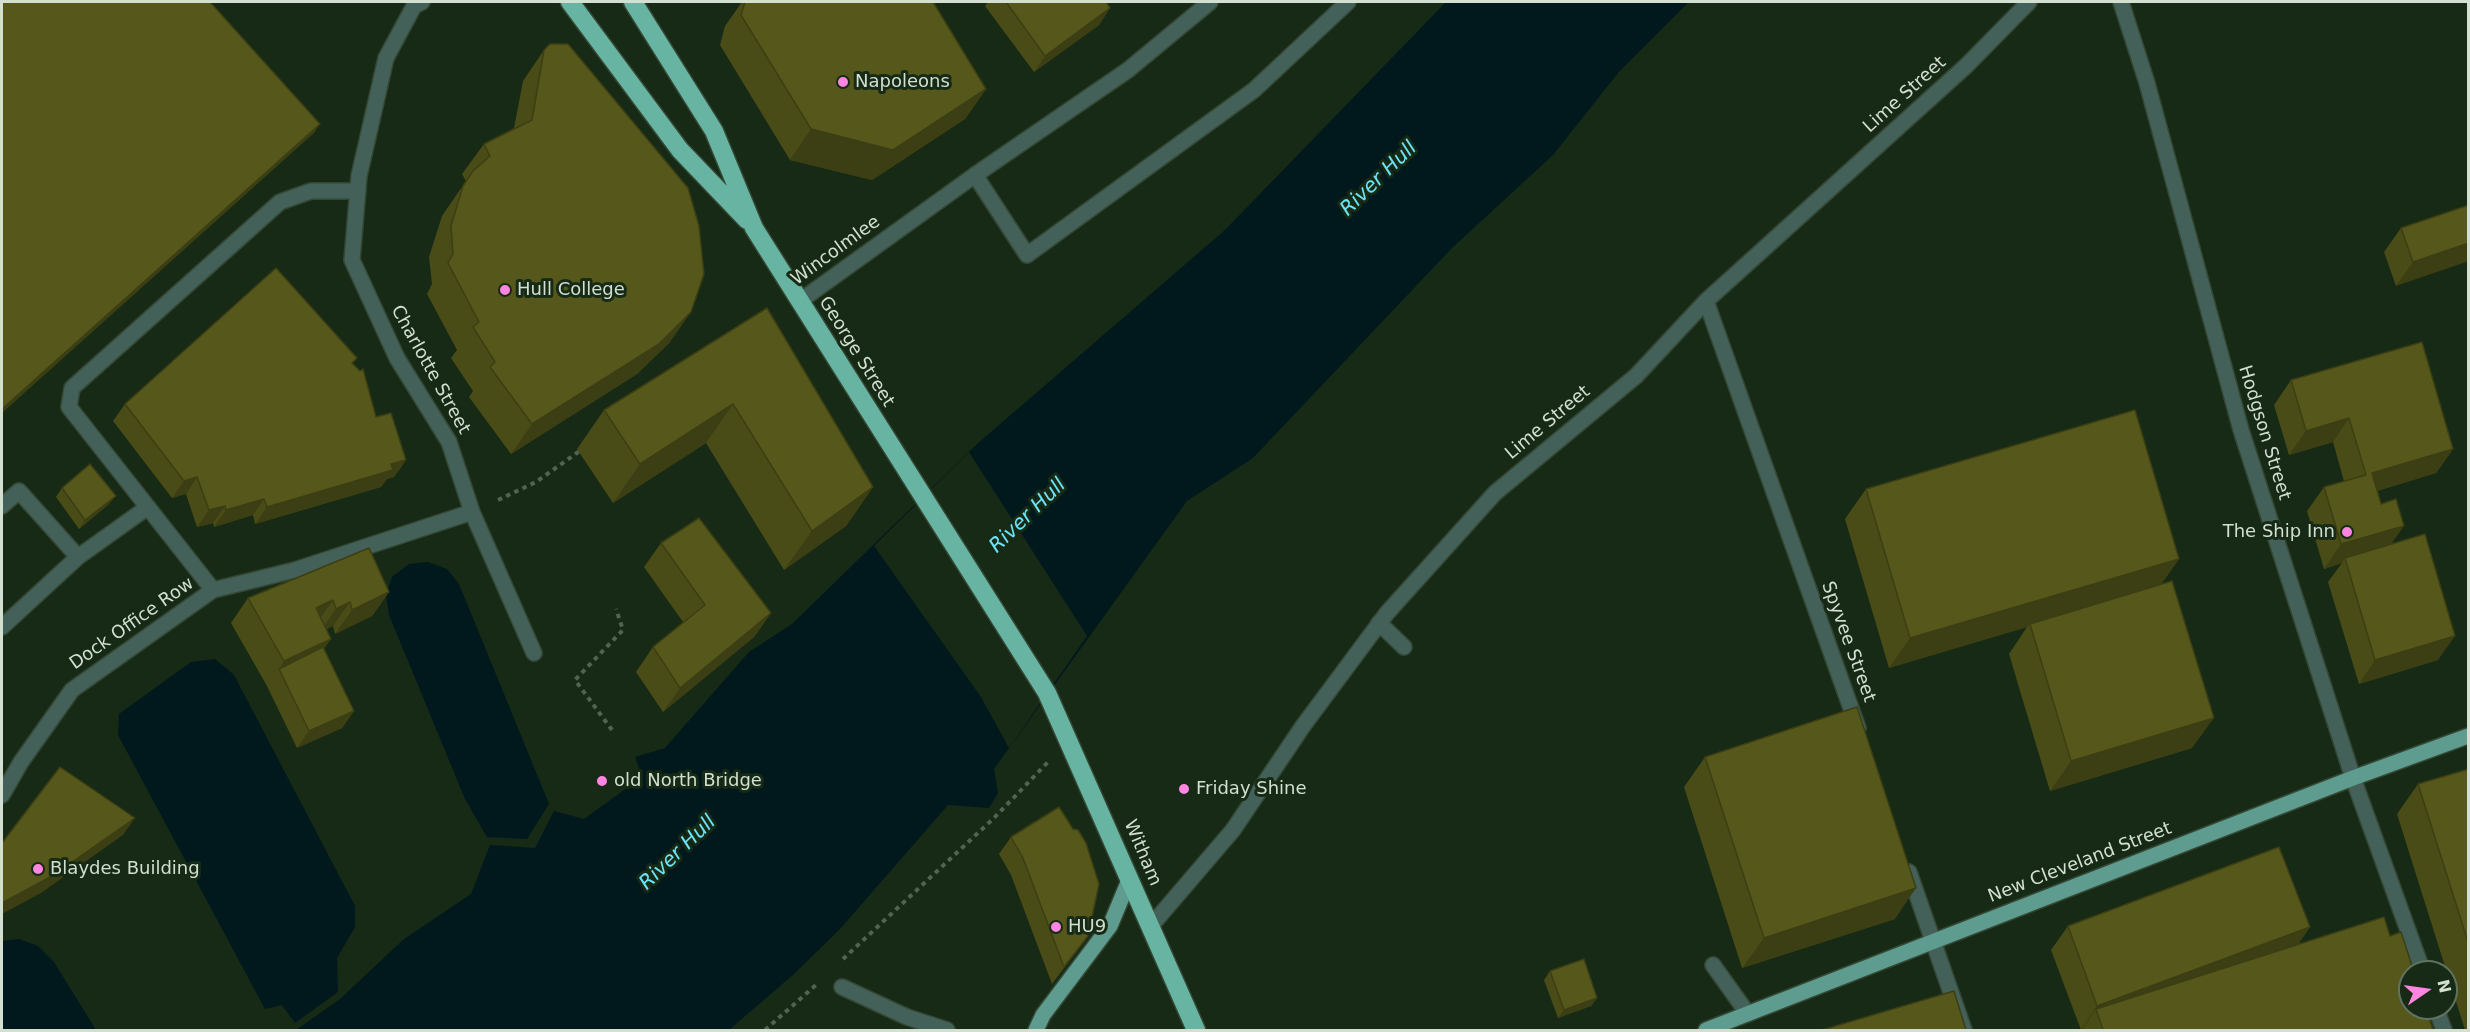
<!DOCTYPE html>
<html>
<head>
<meta charset="utf-8">
<style>
  body { margin:0 }
  #map { position:relative; width:2470px; height:1032px; overflow:hidden; background:#162a16; font-family:"DejaVu Sans",sans-serif }
  canvas { display:block }
  .frame { position:absolute; inset:0; border:3px solid #d2dfd1; pointer-events:none }
  .north { position:absolute; left:2398px; top:960px; width:60px; height:60px; box-sizing:border-box; background:#162a16; border:2px solid #617261; border-radius:50%; rotate:77deg; font-size:16px; font-weight:700; line-height:24px; text-align:center; color:#d2dfd1 }
  .north::after { content:''; display:block; margin:auto; width:21px; height:27px; background:#fe85e0; clip-path:polygon(50% 0,100% 100%,50% 72%,0 100%) }
</style>
</head>
<body>
<div id="map">
<canvas width="2470" height="1032"></canvas>
<div class="frame"></div>
<div class="north">N</div>
</div>
<script>
const ctx = document.querySelector('canvas').getContext('2d');
ctx.lineJoin = 'round';
function fill(path, color) { ctx.fillStyle = color; ctx.fill(path, 'evenodd'); }
const shape = rows => new Path2D(rows.map(r => 'M' + r).join(''));
function stroke(path, color, width, dash) { ctx.strokeStyle = color; ctx.lineWidth = width; ctx.lineCap = dash ? 'butt' : 'round'; ctx.setLineDash(dash || []); ctx.stroke(path); }
function write(font, color, halo, rows, align = 'center') {
  ctx.font = font + ' "DejaVu Sans",sans-serif'; ctx.lineWidth = 6; ctx.setLineDash([]); ctx.textBaseline = 'middle'; ctx.strokeStyle = halo; ctx.fillStyle = color; for (const [text, x, y, turn = 0] of rows) {
    ctx.save(); ctx.translate(x, y); ctx.rotate((+turn || 0) * Math.PI / 180); ctx.textAlign = isNaN(turn) ? turn : align; if (halo) ctx.strokeText(text, 0, 0); ctx.fillText(text, 0, 0); ctx.restore();
  }
}
const water = shape([
  [1446,2,1689,2,1618,73,1553,155,1452,248,1253,458,1187,501,994,769,998,793,989,808,948,805,840,929,794,974,729,1030,296,1030,340,999,404,939,471,894,490,845,535,848,554,811,584,819,642,777,635,757,665,748,749,652,792,624,977,444,1225,230],
  [428,562,447,569,459,584,549,804,527,839,487,837,465,799,389,615,386,595,392,577,409,564],
  [215,659,234,675,355,906,355,927,337,958,338,992,295,1023,282,1005,265,1009,118,735,119,714,191,662],
  [19,939,38,946,54,962,96,1030,2,1030,2,941]
]);
const pier = shape([
  [969,452,1087,636,1009,748,981,697,874,546]
]);
const path = shape([
  [498,500,536,482,581,450],
  [612,730,575,680,623,630,616,609],
  [843,959,994,818,1048,762],
  [765,1030,816,985]
]);
const lane = shape([
  [975,175,1027,255,1254,90,1348,2],
  [2,506,19,491,78,557],
  [213,590,69,407,72,388,280,202,311,191,358,191],
  [1379,623,1404,647],
  [2,627,78,557,148,507],
  [1713,965,1748,1014]
]);
const street = shape([
  [422,2,414,6,386,58,359,176,352,260,397,358,449,442,472,512,534,653],
  [2121,2,2147,83,2241,430,2353,778,2423,972],
  [800,301,975,175,1128,70,1210,2],
  [1706,301,1858,728],
  [2,795,21,762,72,690,213,590,295,570,472,512],
  [1909,872,1964,1030],
  [1150,927,1233,830,1303,726,1387,613,1495,493,1636,376,1706,301,1966,66,2029,2],
  [842,987,907,1017,947,1030],
  [2436,1008,2444,1030]
]);
const primary = shape([
  [1036,1030,1043,1015,1110,926,1130,878],
  [1706,1030,2353,778,2468,736]
]);
const highway = shape([
  [570,2,680,150,747,220],
  [633,2,714,131,754,228,1047,693,1196,1030]
]);
const wall = shape([
  [742,2,933,2,986,89,965,119,872,180,790,160,720,45,725,26],
  [988,2,1106,2,1110,8,1099,25,1034,72,985,6],
  [544,50,670,342,637,374,511,454,469,397,473,391,451,358,457,350,427,294,432,284,429,257,442,216,466,181,462,174,484,144,514,128,523,81],
  [2469,205,2396,286,2384,252,2401,228],
  [767,308,873,487,846,526,784,570,706,443,613,503,577,449,604,410],
  [2291,380,2453,449,2436,473,2377,491,2391,545,2438,660,2359,684,2328,582,2342,563,2324,569,2307,511,2324,487,2344,481,2333,442,2289,455,2274,405],
  [125,404,376,417,406,460,394,477,387,479,381,487,255,524,253,515,214,527,213,523,197,527,186,494,172,498,113,421],
  [62,488,109,504,79,529,56,497],
  [1866,489,2179,559,2161,584,2192,748,2050,791,2009,654,2027,627,1889,668,1845,519],
  [661,543,771,613,754,637,663,712,636,672,653,647,683,622,644,567],
  [389,592,372,616,335,634,333,626,326,629,331,639,323,649,354,711,342,728,297,748,267,686,231,623,248,598],
  [1705,757,1895,919,1742,968,1684,787],
  [2469,769,2469,1030,2465,1030,2397,814,2418,784],
  [1011,837,1088,936,1052,984,1011,875,999,854],
  [2068,926,2310,927,2298,944,2390,936,2433,1030,2081,1030,2051,950],
  [1550,971,1597,998,1591,1006,1558,1018,1544,980]
]);
const shadedWall = shape([
  [1110,8,1099,25,1034,72,1045,56],
  [986,89,965,119,872,180,790,160,811,129],
  [320,124,314,133,2,413,2,409],
  [2469,243,2469,261,2396,286,2413,262],
  [691,312,670,342,637,374,511,454,532,424],
  [733,404,706,443,613,503,640,464],
  [2349,418,2333,442,2289,455,2306,431],
  [2453,449,2436,473,2355,497,2372,473],
  [406,460,394,477,387,479,381,487,255,524,267,507,391,464],
  [197,477,186,494,172,498,184,481],
  [873,487,846,526,784,570,812,531],
  [116,496,109,504,79,529,85,520],
  [264,499,253,515,214,527,226,510],
  [225,506,213,523,197,527,209,510],
  [2404,526,2387,550,2345,558,2342,563,2324,569,2341,544],
  [2179,559,2158,589,2030,624,2027,627,1889,668,1910,638],
  [389,592,372,616,335,634,352,610],
  [333,600,316,624,316,608],
  [350,602,333,626,319,633,336,609],
  [771,613,754,637,663,712,680,688],
  [2455,636,2438,660,2359,684,2375,660],
  [331,639,314,663,279,669,284,661],
  [354,711,342,728,297,748,309,731],
  [2214,718,2192,748,2050,791,2071,761],
  [135,818,123,835,41,893,2,914,2,903],
  [1916,888,1895,919,1742,968,1764,938],
  [2310,927,2293,952,2096,1009,2082,1030,2081,1030,2097,1006],
  [1088,936,1076,953,1052,984,1064,967],
  [1597,998,1591,1006,1558,1018,1564,1010]
]);
const building = shape([
  [2,2,210,2,320,124,2,409,2,2],
  [745,2,933,2,986,89,893,150,811,129,741,15,745,2],
  [1006,2,1106,2,1110,8,1045,56,1006,2],
  [550,44,568,44,688,188,699,226,704,274,691,312,659,344,532,424,490,367,495,362,473,327,479,322,448,263,453,254,451,226,463,186,473,171,490,156,484,144,532,120,544,50,550,44],
  [2469,205,2469,243,2413,262,2401,228,2469,205],
  [276,268,357,358,352,363,360,371,363,369,376,417,391,413,406,460,391,464,393,470,267,507,264,499,226,510,225,506,209,510,197,477,184,481,125,404,276,268],
  [767,308,873,487,812,531,733,404,640,464,604,410,767,308],
  [2422,342,2453,449,2372,473,2381,504,2396,499,2404,526,2341,544,2324,487,2366,475,2349,418,2306,431,2291,380,2422,342],
  [2135,410,2179,559,1910,638,1866,489,2135,410],
  [90,464,116,496,85,520,62,488,90,464],
  [699,518,771,613,680,688,653,647,705,605,661,543,699,518],
  [2425,534,2455,636,2375,660,2345,558,2425,534],
  [369,548,389,592,352,610,350,602,336,609,333,600,316,608,331,639,284,661,248,598,369,548],
  [2172,581,2214,718,2071,761,2030,624,2172,581],
  [323,647,354,711,309,731,279,669,323,647],
  [1857,707,1916,888,1764,938,1705,757,1857,707],
  [60,767,135,818,52,876,2,903,2,843,60,767],
  [2469,769,2469,945,2418,784,2469,769],
  [1059,807,1073,829,1078,830,1086,843,1099,884,1088,936,1064,967,1023,858,1011,837,1059,807],
  [2279,847,2310,927,2097,1006,2068,926,2279,847],
  [2384,917,2390,936,2401,932,2414,972,2410,972,2410,1008,2426,1008,2433,1030,2103,1030,2096,1009,2384,917],
  [1584,959,1597,998,1564,1010,1550,971,1584,959],
  [1954,991,1966,1030,1822,1030,1954,991]
]);
const markers = [
  [843,82,6,"#fe85e0"],
  [505,290,6,"#fe85e0"],
  [2347,532,6,"#fe85e0"],
  [602,781,6,"#fe85e0"],
  [1184,789,6,"#fe85e0"],
  [38,869,6,"#fe85e0"],
  [1056,927,6,"#fe85e0"]
];
const poiNames = [
  ["Napoleons",855,82],
  ["Hull College",517,290],
  ["The Ship Inn",2335,532,"right"],
  ["old North Bridge",614,781],
  ["Friday Shine",1196,789],
  ["Blaydes Building",50,869],
  ["HU9",1068,927]
];
const streetNames = [
  ["Lime Street",1905,95,-42],
  ["Wincolmlee",836,251,-36],
  ["George Street",856,352,58],
  ["Charlotte Street",430,370,61],
  ["Lime Street",1548,423,-40],
  ["Hodgson Street",2264,433,73],
  ["Dock Office Row",132,624,-35],
  ["Spyvee Street",1848,642,70],
  ["Witham",1142,853,67],
  ["New Cleveland Street",2080,863,-21]
];
const waterNames = [
  ["River Hull",1379,179,-44],
  ["River Hull",1028,516,-44],
  ["River Hull",678,853,-44]
];
fill(water, '#01191d');
fill(pier, '#162a16');
stroke(lane, '#344734', 18);
stroke(street, '#344734', 18);
stroke(primary, '#344734', 18);
stroke(highway, '#344734', 21);
stroke(path, '#516351', 4, [4.5, 4.5]);
stroke(lane, '#436159', 15);
stroke(street, '#436159', 15);
stroke(primary, '#5d9c8e', 15);
stroke(highway, '#67b4a2', 18);
fill(wall, '#4a4c17');
fill(shadedWall, '#3c3e13');
fill(building, '#56581b');
stroke(building, '#3c3e13', 1.5);
for (const [x, y, r, color] of markers) { const dot = new Path2D(); dot.arc(x, y, r, 0, 2 * Math.PI); ctx.fillStyle = color; ctx.fill(dot); stroke(dot, '#162a16', 2); }
write('18px', '#d2dfd1', '#162a16', poiNames, 'left');
write('18px', '#d2dfd1', '#162a16', streetNames);
write('italic 20px', '#6ce4f9', '#162a16', waterNames);
</script>
</body>
</html>
